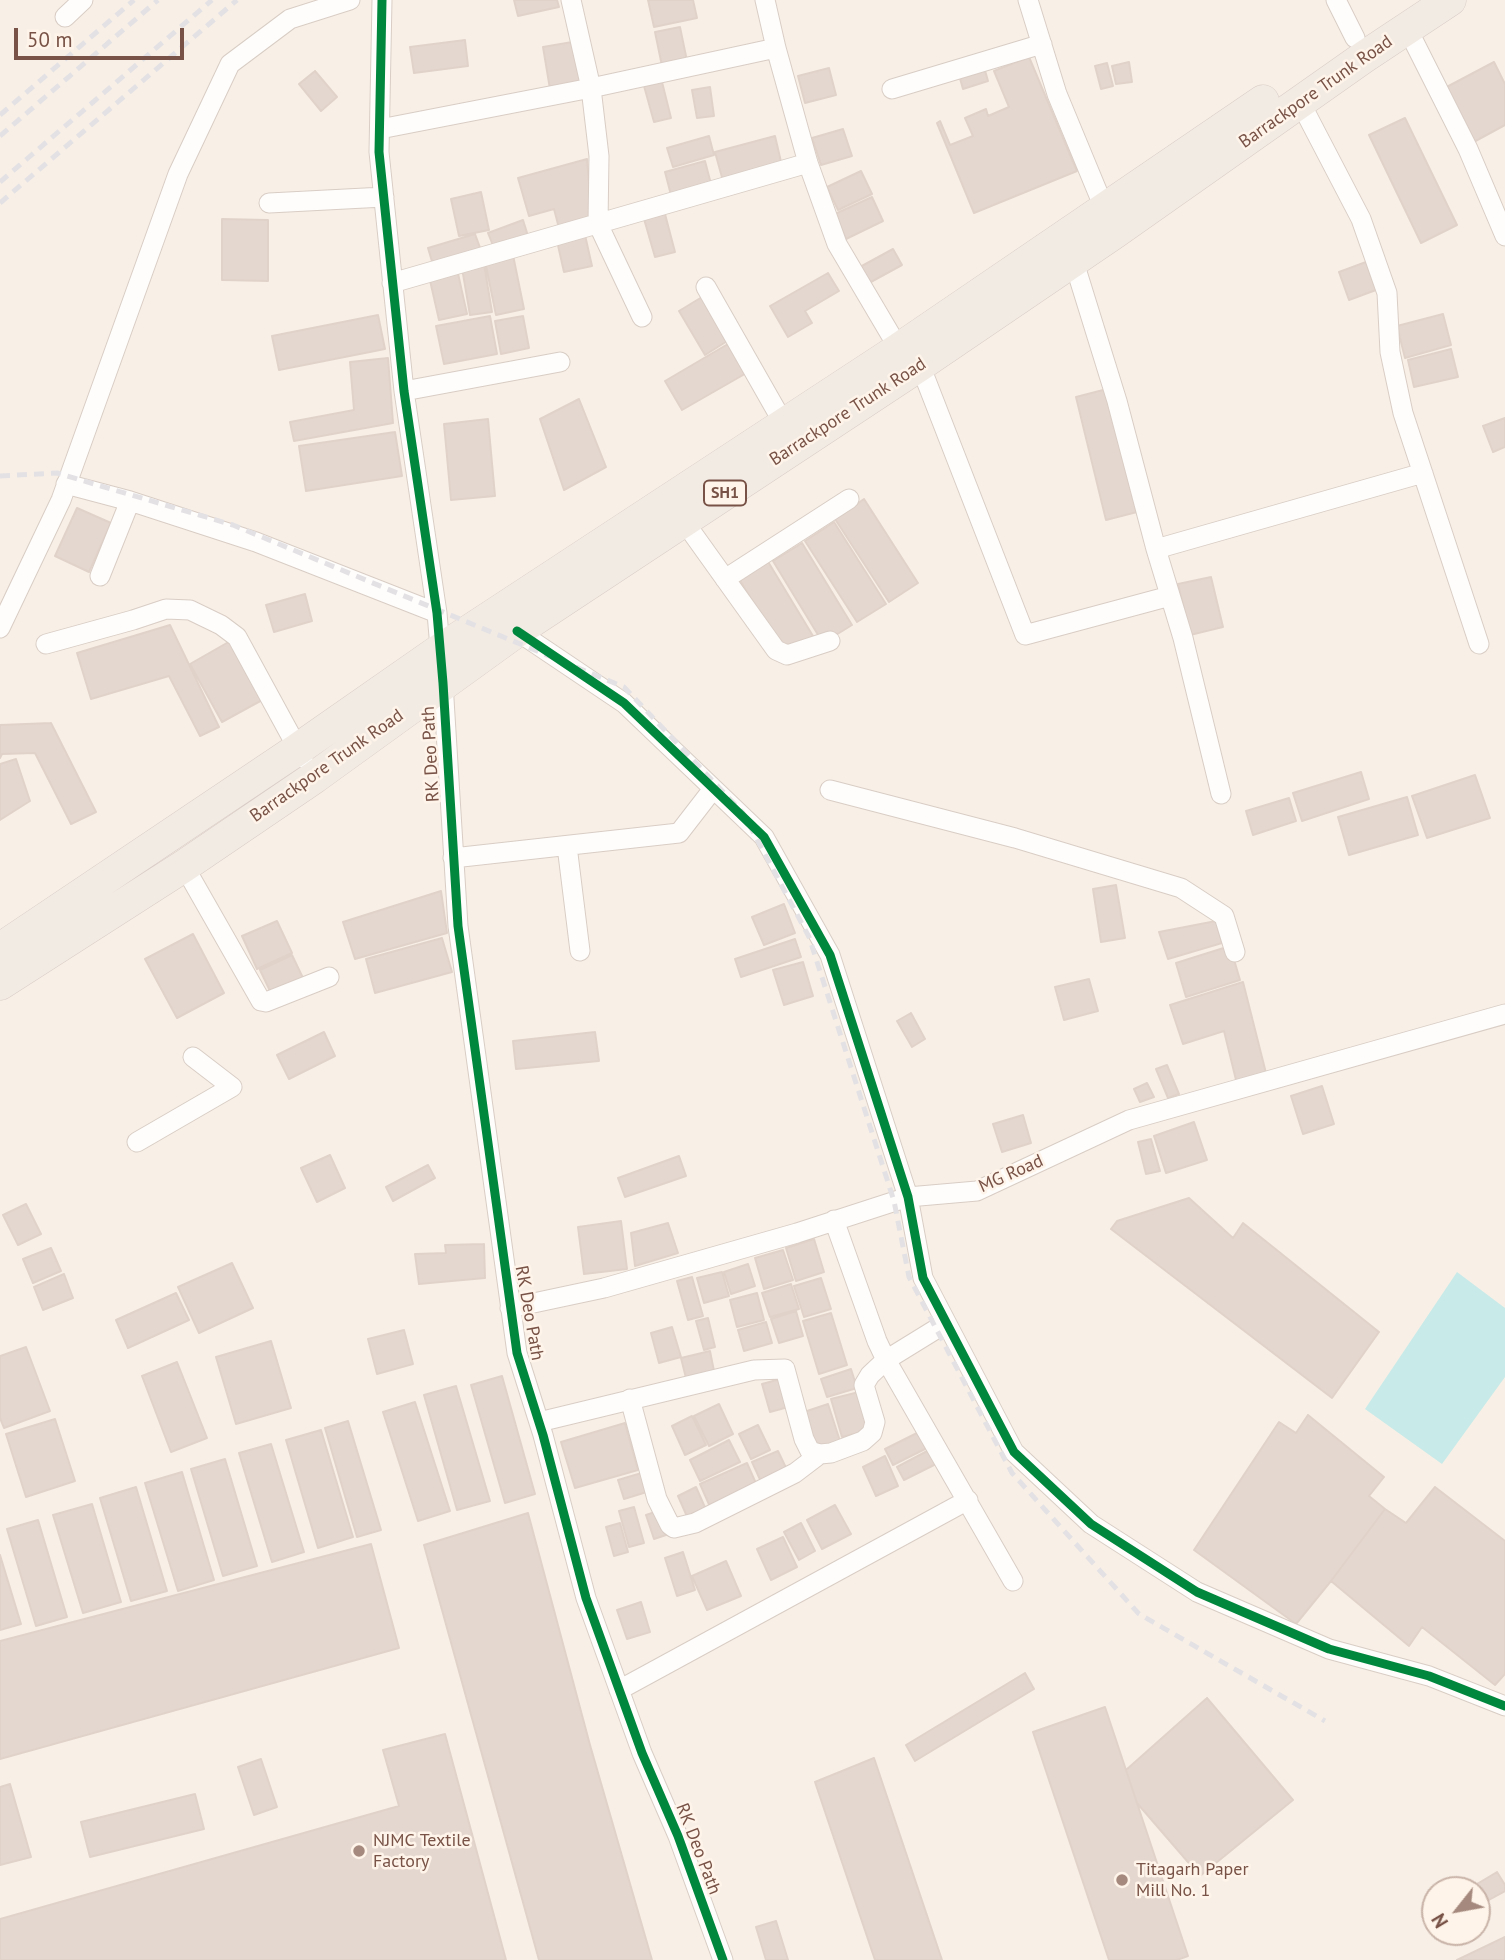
<!DOCTYPE html>
<html>
<head>
<meta charset="utf-8">
<style>
  body { margin:0 }
  #map { position:relative; width:1505px; height:1960px; overflow:hidden; background:#f8f0e7; font-family:"PT Sans",sans-serif }
  canvas { display:block }
  .north { position:absolute; left:1421px; top:1876px; width:70px; height:70px; box-sizing:border-box; background:#fff4e9; border:2px solid #c9b3a8; border-radius:50%; rotate:239deg; font-size:19px; font-weight:700; line-height:28px; text-align:center; color:#785246 }
  .north::after { content:''; display:block; margin:auto; width:24px; height:32px; background:#a5897e; clip-path:polygon(50% 0,100% 100%,50% 72%,0 100%) }
  .scale { position:absolute; left:14px; top:28px; width:170px; height:32px; box-sizing:border-box; border:4px solid #785246; border-top:0; padding-left:9px; font-size:21px; line-height:24px; white-space:nowrap; color:#785246; -webkit-text-stroke:5px #fff4e9; paint-order:stroke }
</style>
</head>
<body>
<div id="map">
<canvas width="1505" height="1960"></canvas>
<div class="north">N</div>
<div class="scale">50 m</div>
</div>
<script>
const ctx = document.querySelector('canvas').getContext('2d');
ctx.lineJoin = 'round';
function fill(path, color) { ctx.fillStyle = color; ctx.fill(path, 'evenodd'); }
const shape = rows => new Path2D(rows.map(r => 'M' + r).join(''));
function stroke(path, color, width, dash) { ctx.strokeStyle = color; ctx.lineWidth = width; ctx.lineCap = dash ? 'butt' : 'round'; ctx.setLineDash(dash || []); ctx.stroke(path); }
function write(font, color, halo, rows, align = 'center') {
  ctx.font = font + ' "PT Sans",sans-serif'; ctx.lineWidth = 5; ctx.setLineDash([]); ctx.textBaseline = 'middle'; ctx.strokeStyle = halo; ctx.fillStyle = color; for (const [text, x, y, turn = 0] of rows) {
    ctx.save(); ctx.translate(x, y); ctx.rotate((+turn || 0) * Math.PI / 180); ctx.textAlign = isNaN(turn) ? turn : align; if (halo) ctx.strokeText(text, 0, 0); ctx.fillText(text, 0, 0); ctx.restore();
  }
}
const water = shape([
  [1457,1272,1505,1308,1505,1377,1442,1464,1365,1409]
]);
const building = shape([
  [514,0,557,0,559,7,518,16,514,0],
  [648,0,693,0,697,18,654,27,648,0],
  [680,27,687,61,662,66,655,32,680,27],
  [465,40,468,66,414,73,410,47,465,40],
  [578,41,586,82,550,89,543,47,578,41],
  [1029,57,1077,171,974,213,937,123,940,121,950,145,973,136,965,118,986,109,988,116,1009,107,994,71,1029,57],
  [1129,62,1132,82,1116,84,1112,66,1129,62],
  [1494,62,1505,84,1505,125,1470,144,1441,90,1494,62],
  [1107,63,1113,86,1101,89,1095,66,1107,63],
  [984,67,988,81,963,89,959,75,984,67],
  [829,68,836,95,805,103,798,76,829,68],
  [315,71,337,97,321,111,299,84,315,71],
  [662,82,671,118,654,122,644,86,662,82],
  [710,87,714,116,697,118,692,90,710,87],
  [1405,118,1457,225,1421,243,1369,135,1405,118],
  [843,129,852,156,821,165,812,138,843,129],
  [709,136,714,155,673,167,667,148,709,136],
  [775,136,782,166,723,181,715,152,775,136],
  [587,159,592,219,559,228,554,209,529,216,518,178,587,159],
  [705,161,711,184,671,195,665,172,705,161],
  [861,171,872,194,838,210,827,187,861,171],
  [481,192,489,230,459,236,451,199,481,192],
  [872,197,883,221,846,239,835,214,872,197],
  [665,214,675,252,655,257,644,219,665,214],
  [222,219,268,220,268,281,222,280,222,219],
  [523,220,528,236,494,248,488,233,523,220],
  [475,234,482,253,434,268,428,248,475,234],
  [585,235,592,266,564,272,557,241,585,235],
  [893,249,902,265,869,283,860,267,893,249],
  [513,255,524,309,496,315,485,261,513,255],
  [1366,262,1376,290,1349,300,1339,272,1366,262],
  [484,264,492,312,470,315,462,268,484,264],
  [457,269,467,314,439,320,429,276,457,269],
  [828,273,839,291,805,311,812,323,788,337,770,306,828,273],
  [702,297,729,340,705,355,679,311,702,297],
  [1443,314,1451,345,1405,358,1397,326,1443,314],
  [378,315,385,349,279,370,272,336,378,315],
  [490,316,497,354,444,364,436,326,490,316],
  [523,316,529,348,501,354,495,321,523,316],
  [733,341,750,371,682,410,665,381,733,341],
  [1451,349,1458,377,1414,387,1408,360,1451,349],
  [388,358,393,423,294,441,290,422,354,410,350,362,388,358],
  [1107,389,1137,512,1106,520,1076,397,1107,389],
  [579,399,606,467,564,490,540,419,579,399],
  [1505,418,1505,447,1493,452,1483,426,1505,418],
  [488,419,495,496,451,500,444,424,488,419],
  [395,432,402,476,306,491,299,446,395,432],
  [864,499,918,583,889,602,835,519,864,499],
  [77,508,111,523,89,572,55,556,77,508],
  [834,522,886,604,857,622,805,541,834,522],
  [802,543,852,625,823,643,773,561,802,543],
  [767,560,813,636,784,654,738,577,767,560],
  [1211,577,1223,627,1190,635,1178,584,1211,577],
  [305,594,312,621,274,632,266,605,305,594],
  [170,625,219,727,200,736,169,676,91,699,77,653,170,625],
  [232,640,264,699,222,722,190,664,232,640],
  [51,723,96,812,71,824,35,753,2,754,0,758,0,725,51,723],
  [16,759,30,801,0,820,0,764,16,759],
  [1361,772,1369,799,1302,821,1293,793,1361,772],
  [1475,775,1490,818,1427,838,1412,796,1475,775],
  [1407,797,1418,835,1349,855,1338,817,1407,797],
  [1289,798,1296,821,1253,835,1246,811,1289,798],
  [1116,885,1125,938,1101,942,1093,889,1116,885],
  [441,891,447,933,355,959,343,922,441,891],
  [784,904,795,933,764,945,752,917,784,904],
  [277,921,292,953,257,969,242,936,277,921],
  [1216,921,1222,943,1168,959,1159,932,1216,921],
  [193,934,224,993,177,1018,145,959,193,934],
  [442,938,452,972,375,993,366,959,442,938],
  [795,939,801,957,741,977,735,959,795,939],
  [1230,946,1240,980,1186,997,1176,963,1230,946],
  [292,955,303,978,271,993,260,970,292,955],
  [803,962,813,996,784,1005,773,970,803,962],
  [1089,979,1098,1011,1064,1020,1055,987,1089,979],
  [1243,982,1267,1077,1237,1084,1224,1031,1183,1044,1170,1005,1243,982],
  [911,1013,925,1039,912,1047,897,1021,911,1013],
  [324,1032,335,1056,289,1079,277,1055,324,1032],
  [595,1032,599,1061,516,1069,513,1041,595,1032],
  [1167,1065,1179,1094,1168,1098,1156,1069,1167,1065],
  [1147,1083,1154,1097,1140,1102,1134,1089,1147,1083],
  [1322,1086,1334,1124,1303,1134,1291,1096,1322,1086],
  [1023,1115,1031,1143,1002,1152,993,1124,1023,1115],
  [1194,1122,1207,1160,1166,1173,1154,1136,1194,1122],
  [1151,1139,1160,1171,1146,1174,1138,1142,1151,1139],
  [330,1155,345,1188,317,1202,301,1168,330,1155],
  [679,1156,686,1176,625,1197,618,1178,679,1156],
  [428,1165,435,1178,393,1201,386,1187,428,1165],
  [1189,1198,1233,1238,1243,1223,1379,1332,1332,1398,1111,1229,1117,1221,1189,1198],
  [26,1204,41,1234,18,1245,3,1215,26,1204],
  [621,1221,627,1269,584,1274,578,1227,621,1221],
  [668,1223,678,1253,635,1266,631,1233,668,1223],
  [814,1239,824,1272,796,1281,786,1248,814,1239],
  [484,1244,485,1278,419,1284,415,1254,446,1253,445,1245,484,1244],
  [51,1248,61,1271,33,1283,23,1259,51,1248],
  [783,1250,793,1280,764,1289,755,1258,783,1250],
  [232,1263,253,1308,199,1333,178,1287,232,1263],
  [748,1264,755,1286,731,1294,724,1272,748,1264],
  [722,1272,729,1296,704,1303,697,1278,722,1272],
  [64,1274,73,1298,43,1310,34,1287,64,1274],
  [692,1277,703,1316,688,1320,677,1281,692,1277],
  [821,1278,831,1309,804,1317,794,1286,821,1278],
  [791,1284,799,1309,770,1317,762,1293,791,1284],
  [176,1293,189,1320,128,1348,116,1320,176,1293],
  [757,1293,764,1320,737,1327,730,1300,757,1293],
  [796,1311,803,1336,779,1343,771,1319,796,1311],
  [831,1313,847,1365,819,1374,803,1321,831,1313],
  [708,1318,715,1347,704,1350,696,1321,708,1318],
  [766,1322,772,1343,744,1351,738,1330,766,1322],
  [672,1327,681,1357,659,1363,651,1333,672,1327],
  [404,1330,413,1364,377,1374,368,1339,404,1330],
  [271,1341,291,1408,236,1424,216,1357,271,1341],
  [26,1347,50,1411,4,1428,0,1418,0,1356,26,1347],
  [710,1351,715,1376,687,1382,681,1358,710,1351],
  [177,1362,207,1438,171,1452,142,1376,177,1362],
  [851,1369,857,1388,827,1397,821,1379,851,1369],
  [502,1376,535,1494,505,1503,471,1385,502,1376],
  [784,1378,792,1406,770,1412,762,1384,784,1378],
  [456,1386,490,1501,457,1510,424,1395,456,1386],
  [859,1392,869,1430,842,1437,831,1399,859,1392],
  [415,1402,450,1511,418,1521,383,1412,415,1402],
  [719,1404,733,1434,709,1446,694,1416,719,1404],
  [828,1404,840,1441,812,1450,801,1413,828,1404],
  [1308,1415,1384,1477,1369,1496,1385,1509,1331,1581,1296,1624,1194,1550,1279,1422,1296,1433,1308,1415],
  [692,1416,706,1445,685,1455,672,1426,692,1416],
  [55,1419,75,1481,26,1497,6,1434,55,1419],
  [348,1421,381,1530,357,1537,325,1428,348,1421],
  [625,1423,638,1470,575,1488,561,1442,625,1423],
  [758,1425,770,1450,751,1459,739,1434,758,1425],
  [321,1430,353,1537,318,1548,286,1440,321,1430],
  [921,1431,929,1447,893,1465,885,1449,921,1431],
  [729,1440,740,1462,700,1481,690,1460,729,1440],
  [271,1444,304,1552,272,1562,239,1453,271,1444],
  [931,1449,938,1463,904,1480,897,1467,931,1449],
  [778,1451,789,1474,763,1486,752,1462,778,1451],
  [885,1456,898,1486,876,1496,863,1467,885,1456],
  [225,1459,257,1566,223,1576,191,1469,225,1459],
  [747,1463,758,1488,711,1509,700,1484,747,1463],
  [182,1472,214,1580,178,1591,145,1483,182,1472],
  [645,1472,650,1491,624,1499,618,1480,645,1472],
  [136,1487,167,1591,131,1601,100,1498,136,1487],
  [696,1487,707,1512,689,1521,678,1496,696,1487],
  [1435,1487,1505,1541,1505,1674,1495,1685,1422,1627,1409,1646,1331,1581,1385,1509,1406,1523,1435,1487],
  [92,1504,121,1602,83,1613,53,1515,92,1504],
  [835,1505,851,1534,822,1549,807,1520,835,1505],
  [634,1507,644,1543,629,1547,619,1511,634,1507],
  [661,1510,669,1534,654,1539,646,1515,661,1510],
  [528,1513,590,1745,652,1960,539,1960,424,1545,528,1513],
  [38,1520,67,1617,36,1626,7,1529,38,1520],
  [620,1523,628,1552,614,1556,606,1527,620,1523],
  [801,1523,815,1551,799,1560,784,1532,801,1523],
  [783,1537,797,1567,771,1580,757,1549,783,1537],
  [371,1544,399,1648,0,1759,0,1641,371,1544],
  [683,1552,695,1590,677,1596,665,1558,683,1552],
  [0,1555,21,1624,0,1630,0,1555],
  [726,1561,741,1596,707,1610,692,1576,726,1561],
  [641,1602,650,1632,627,1639,617,1610,641,1602],
  [1025,1673,1034,1689,915,1761,906,1745,1025,1673],
  [1207,1698,1293,1800,1200,1876,1137,1803,1126,1770,1207,1698],
  [1105,1707,1188,1956,1177,1960,1109,1960,1033,1732,1105,1707],
  [445,1734,506,1960,0,1960,0,1919,399,1806,383,1750,445,1734],
  [874,1758,942,1960,875,1960,815,1782,874,1758],
  [261,1759,277,1807,254,1815,238,1767,261,1759],
  [10,1784,31,1857,0,1865,0,1787,10,1784],
  [195,1794,204,1829,90,1857,81,1822,195,1794],
  [1497,1872,1505,1885,1505,1891,1487,1901,1477,1884,1497,1872],
  [776,1921,788,1960,766,1960,756,1927,776,1921],
  [1505,1937,1505,1960,1457,1960,1505,1937]
]);
const street = shape([
  [382,0,379,152,404,391,437,613,443,683,458,926,517,1353,543,1435,586,1598,642,1753,678,1836,723,1960],
  [571,0,591,88,599,156,598,224,642,317],
  [765,0,776,48,808,163,837,244,899,349],
  [1028,0,1057,94,1105,210],
  [1336,0,1355,38],
  [65,17,83,0],
  [1407,28,1468,149,1505,236],
  [892,89,1042,44],
  [1300,102,1361,219,1387,293,1390,352,1403,413,1479,644],
  [380,129,591,88,776,48],
  [269,203,384,197],
  [1073,259,1117,401,1156,549,1183,638,1221,794],
  [392,283,808,163],
  [706,287,784,424],
  [920,365,1025,635,1170,596],
  [404,391,560,362],
  [66,484,130,501,256,542,437,613],
  [683,520,776,650,787,655,830,641],
  [1156,549,1423,473],
  [100,576,130,501],
  [725,579,849,499],
  [0,628,61,500,178,174,230,64,290,19,350,0],
  [517,631,624,703,764,837,830,955,908,1197,923,1278,1014,1452,1091,1524,1197,1592,1329,1649,1429,1676,1505,1706],
  [46,644,133,620,166,609,190,610,221,625,237,637,303,758],
  [830,790,1015,838,1181,888,1224,916,1235,952],
  [567,846,580,951],
  [453,858,679,833,713,789],
  [184,866,261,1001,266,1002,329,977],
  [137,1142,232,1087,193,1057],
  [834,1220,877,1341,886,1360,1013,1581],
  [510,1308,604,1288,797,1233,908,1197,977,1191,1129,1120,1505,1014],
  [630,1399,657,1499,670,1525,674,1528,695,1523,795,1473,820,1454],
  [539,1422,754,1370,785,1369,804,1439,810,1451,820,1454,831,1453,863,1441,872,1433,875,1422,864,1385,870,1375,886,1360,946,1323],
  [619,1690,968,1500]
]);
const primary = shape([
  [0,949,298,749,440,650,899,349,1263,101],
  [0,984,184,866,315,777,517,631,920,365,1114,233,1364,57,1450,0]
]);
const rail = shape([
  [0,115,134,0],
  [0,136,158,0],
  [0,182,212,0],
  [0,203,237,0],
  [0,476,57,473,233,525,624,687,743,813,809,937,894,1201,909,1277,1012,1473,1139,1614,1325,1721]
]);
const cycleway = shape([
  [382,0,379,152,404,391,437,613,443,683,458,926,517,1353,543,1435,586,1598,642,1753,678,1836,723,1960],
  [517,631,624,703,764,837,830,955,908,1197,923,1278,1014,1452,1091,1524,1197,1592,1329,1649,1429,1676,1505,1706]
]);
const markers = [
  [359,1851,7,"#a5897e"],
  [1122,1880,7,"#a5897e"]
];
const shields = [
  [725,493,42]
];
const shieldNames = [
  ["SH1",725,493]
];
const streetNames = [
  ["Barrackpore Trunk Road",1316,92,-35],
  ["Barrackpore Trunk Road",848,412,-33],
  ["RK Deo Path",431,754,-93],
  ["Barrackpore Trunk Road",327,766,-35],
  ["MG Road",1011,1174,-24],
  ["RK Deo Path",529,1313,80],
  ["RK Deo Path",698,1849,69]
];
const poiNames = [
  ["NJMC Textile",373,1841],
  ["Factory",373,1862],
  ["Titagarh Paper",1136,1870],
  ["Mill No. 1",1136,1891]
];
fill(water, '#c8eae8');
fill(building, '#e4d7cf');
stroke(building, '#e1d2c9', 2);
stroke(street, '#d9cdc5', 21);
stroke(primary, '#dacdc7', 33);
stroke(street, '#fefdfb', 19);
stroke(primary, '#f2ebe4', 32);
stroke(rail, '#e4e1e4', 5, [10, 7]);
stroke(cycleway, '#00873e', 9);
for (const [x, y, r, color] of markers) { const dot = new Path2D(); dot.arc(x, y, r, 0, 2 * Math.PI); ctx.fillStyle = color; ctx.fill(dot); stroke(dot, '#fff4e9', 2.5); }
for (const [x, y, w] of shields) { const box = new Path2D(); box.roundRect(x - w / 2, y - 12.5, w, 25, 5); ctx.fillStyle = '#fff4e9'; ctx.fill(box); stroke(box, '#785246', 2); }
write('bold 16px', '#785246', null, shieldNames);
write('18px', '#785246', '#fff4e9', streetNames);
write('18px', '#785246', '#fff4e9', poiNames, 'left');
</script>
</body>
</html>
